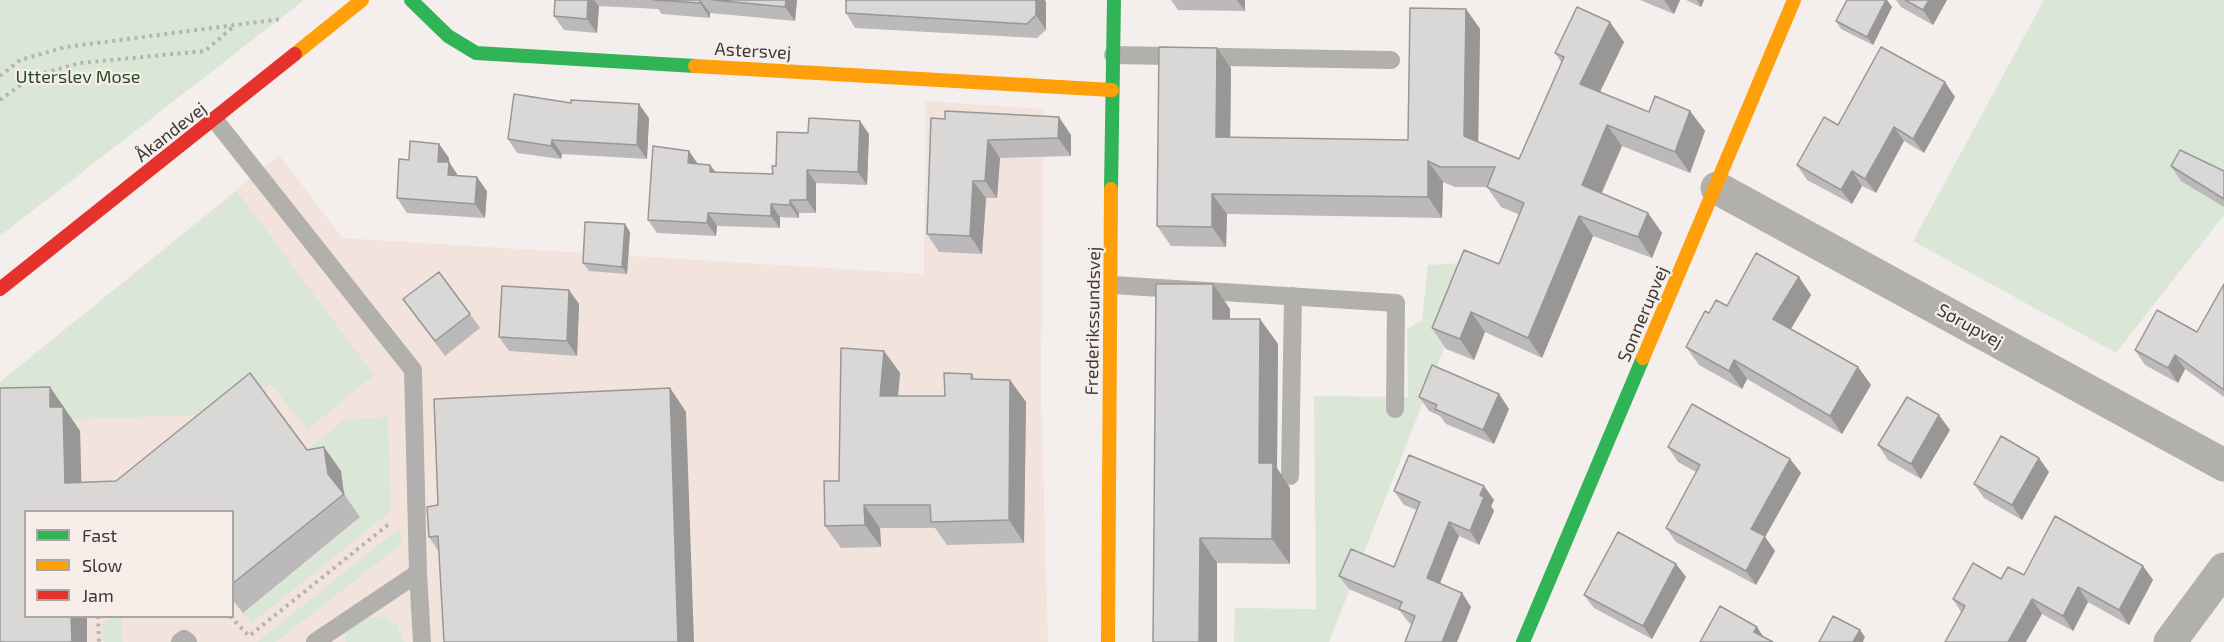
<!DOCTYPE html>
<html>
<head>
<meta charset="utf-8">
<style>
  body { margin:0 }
  #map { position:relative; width:2224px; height:642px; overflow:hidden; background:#f4efed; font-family:"Exo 2",sans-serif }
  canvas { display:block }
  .legend { position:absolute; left:24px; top:510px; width:210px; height:108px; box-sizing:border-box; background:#f7eeea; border:2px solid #aca5a2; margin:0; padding:8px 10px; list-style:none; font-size:18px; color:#3b3836 }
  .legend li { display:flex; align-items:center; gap:12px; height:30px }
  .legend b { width:30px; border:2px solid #aca5a2 }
</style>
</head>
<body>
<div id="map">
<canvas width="2224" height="642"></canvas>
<ul class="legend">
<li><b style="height:8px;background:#30b455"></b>Fast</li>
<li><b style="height:8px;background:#ff9f0a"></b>Slow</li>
<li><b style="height:8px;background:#e5322d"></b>Jam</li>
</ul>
</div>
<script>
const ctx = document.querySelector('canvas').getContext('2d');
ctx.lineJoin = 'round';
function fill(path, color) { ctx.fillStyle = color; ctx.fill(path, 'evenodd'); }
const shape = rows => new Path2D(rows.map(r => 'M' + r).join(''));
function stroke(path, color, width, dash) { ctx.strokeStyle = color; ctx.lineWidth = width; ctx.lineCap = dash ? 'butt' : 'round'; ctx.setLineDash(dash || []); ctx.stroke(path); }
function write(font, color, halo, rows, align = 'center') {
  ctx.font = font + ' "Exo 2",sans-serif'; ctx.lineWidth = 4.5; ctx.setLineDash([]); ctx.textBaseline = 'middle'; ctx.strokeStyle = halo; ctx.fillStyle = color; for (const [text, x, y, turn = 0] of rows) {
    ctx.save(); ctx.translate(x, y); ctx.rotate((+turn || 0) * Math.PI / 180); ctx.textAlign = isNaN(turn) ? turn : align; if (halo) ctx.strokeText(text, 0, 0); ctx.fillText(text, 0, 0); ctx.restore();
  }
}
const commercial = shape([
  [925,101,1044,109,1041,393,1048,642,0,642,0,382,279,155,343,238,924,274],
  [26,512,232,512,232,616,26,616]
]);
const green = shape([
  [0,0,304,0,0,236],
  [2044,0,2224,0,2224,215,2116,353,1913,241],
  [237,191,374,375,307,430,271,384,225,422,218,414,66,420,0,413,0,382],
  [1478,262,1329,642,1234,642,1235,608,1316,609,1314,396,1408,397,1407,329,1422,320,1428,265],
  [388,416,391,511,251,624,243,613,360,517,307,451,343,421],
  [400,528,402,544,276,642,257,642],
  [115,616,122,617,123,642,103,642,103,622],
  [367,617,382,617,395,623,404,642,345,642,346,633]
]);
const path = shape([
  [0,76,20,60,66,47,281,19],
  [0,100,33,76,80,63,205,51,234,26],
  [98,616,99,642],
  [230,616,249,636,389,524]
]);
const lane = shape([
  [1113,55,1391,60],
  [215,120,413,370,418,573,315,642],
  [1113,285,1396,303,1395,409],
  [1290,476,1293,296],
  [418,573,422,642],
  [180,642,184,639,188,642]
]);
const street = shape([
  [1717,188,2224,465],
  [2170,642,2224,569]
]);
const fast = shape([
  [411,0,448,36,476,53,695,66],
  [1111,189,1114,0],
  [1523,642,1643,358]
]);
const slow = shape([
  [295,54,362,0],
  [695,66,1112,90],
  [1643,358,1794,0],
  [1108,642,1111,189]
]);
const jam = shape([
  [0,289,295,54]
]);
const wall = shape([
  [555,0,797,0,795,21,710,13,710,18,662,14,658,9,599,6,597,33,564,30,554,16],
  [1171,0,1245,0,1245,11,1178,10],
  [1640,0,1680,0,1674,14],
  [1686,0,1704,0,1701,7],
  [1886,0,1887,0,1892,7,1873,45,1841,29,1836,21],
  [1896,0,1947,0,1933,25,1901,7],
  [1046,2,1046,30,1037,38,855,28,846,13],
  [1466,9,1480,29,1478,142,1519,159,1562,63,1555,53,1624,42,1600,92,1649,112,1690,111,1705,131,1690,173,1622,146,1602,193,1648,213,1662,233,1652,258,1593,236,1542,358,1485,332,1474,360,1446,349,1432,328,1499,264,1520,215,1501,207,1487,187,1455,187,1443,182,1442,218,1227,214,1226,247,1171,246,1157,226,1217,48,1231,68,1230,138,1408,140],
  [1955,97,1924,153,1904,141,1876,193,1862,186,1852,204,1807,180,1797,165,1838,125],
  [649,118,647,159,562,154,561,159,517,153,508,139],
  [931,118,1071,135,1071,156,1000,158,997,198,986,198,982,254,939,252,927,234],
  [808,133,869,134,867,185,816,183,816,213,799,213,799,218,780,217,780,228,717,226,716,236,657,233,648,220,698,164,710,165,716,172,773,174,776,166],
  [439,144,449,158,449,162,458,176,487,191,485,218,407,213,397,198,409,160],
  [2171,166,2224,171,2224,207,2181,181],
  [630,232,627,274,589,271,583,263],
  [1799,277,1811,295,1791,329,1858,367,1871,385,1842,434,1747,379,1742,389,1699,365,1686,347,1709,313],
  [2224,284,2224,397,2185,369,2178,383,2145,365,2135,350,2197,332],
  [569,290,579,304,577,356,509,351,499,337],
  [403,299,470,314,480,328,445,356],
  [1230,309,1230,319,1260,319,1278,344,1277,468,1290,488,1290,564,1217,563,1217,642,1153,642],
  [884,351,900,373,898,396,945,396,972,374,975,379,1010,380,1026,402,1024,543,947,545,935,528,880,528,881,547,841,548,825,526,839,481],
  [50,387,80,431,81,482,116,481,307,450,341,471,344,494,360,517,243,613,232,599,232,512,26,512,26,616,87,616,87,642,0,642],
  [670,388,686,412,439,552,429,537,438,505],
  [1499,394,1509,409,1494,444,1446,424,1440,416,1429,411,1419,397],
  [1950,430,1921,479,1888,460,1878,445],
  [1668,447,1790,459,1801,473,1765,537,1775,551,1756,585,1676,542,1666,528,1696,472,1678,462],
  [2049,472,2022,520,1984,498,1974,484],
  [1394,491,1494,500,1491,506,1494,511,1479,545,1459,536,1440,584,1462,593,1471,607,1457,642,1405,642,1412,624,1409,623,1400,611,1349,589,1339,576,1394,567,1417,510,1404,505],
  [1676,564,1686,577,1652,639,1594,608,1584,595],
  [2143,566,2153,580,2129,625,2088,602,2073,631,2042,614,1961,612,1953,599,2001,579,2024,575]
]);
const shadedWall = shape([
  [588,0,594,0,599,6,597,33,587,19],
  [700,0,710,13,710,18,700,3],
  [786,0,797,0,795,21,785,7],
  [1036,0,1045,0,1046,2,1046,30,1036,15],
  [1237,0,1245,0,1245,11],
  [1664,0,1680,0,1674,14],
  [1697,0,1704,0,1701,7],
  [1886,0,1887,0,1892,7,1873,45,1867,37],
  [1929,0,1947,0,1933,25,1923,10],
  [1466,9,1480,29,1478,156,1464,136],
  [1610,22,1624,42,1594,104,1580,84],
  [1217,48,1231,68,1230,158,1216,137],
  [1945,82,1955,97,1924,153,1913,139],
  [639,104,649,118,647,159,637,145],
  [1690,111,1705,131,1690,173,1675,152],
  [1059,117,1071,135,1071,156,1058,138],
  [860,121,869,134,867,185,858,172],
  [1607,125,1622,146,1596,205,1582,185],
  [1894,127,1904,141,1876,193,1865,179],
  [552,140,562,154,561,159,551,146],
  [988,140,1000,158,997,198,985,181],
  [439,144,449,158,448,177,438,162],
  [689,151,698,164,688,163],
  [1428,161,1443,182,1442,218,1428,197],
  [449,162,459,177,448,175],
  [710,165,719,178,710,172],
  [807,170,816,183,816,213,807,200],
  [1852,171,1862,186,1852,204,1841,190],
  [477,177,487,191,485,218,475,204],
  [973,181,986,198,982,254,970,236],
  [1212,194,1227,214,1226,247,1212,227],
  [790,200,799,213,799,218,790,205],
  [771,204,780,217,780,228,771,216],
  [708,213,717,226,716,236,707,223],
  [1648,213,1662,233,1652,258,1638,237],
  [1579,216,1593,236,1542,358,1528,338],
  [625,224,630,232,627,274,622,267],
  [1799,277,1811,295,1786,337,1773,319],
  [1213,284,1230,309,1230,344,1213,319],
  [569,290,579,304,577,356,567,341],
  [1471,312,1485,332,1474,360,1460,339],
  [1260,319,1278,344,1277,468,1290,488,1290,564,1272,539,1259,463],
  [884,351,900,373,896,419,880,396],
  [2175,355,2185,369,2178,383,2168,368],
  [1734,360,1747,379,1742,389,1729,371],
  [1858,367,1871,385,1842,434,1830,416],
  [1010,380,1026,402,1024,543,1009,520],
  [50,387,80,431,82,506,65,483,50,407],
  [670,388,686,412,694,642,678,642],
  [1499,394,1509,409,1494,444,1483,430],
  [1939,415,1950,430,1921,479,1911,464],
  [324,447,341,471,344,494,328,474],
  [2039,458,2049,472,2022,520,2012,505],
  [1790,459,1801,473,1765,537,1775,551,1756,585,1746,571,1751,529],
  [1484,486,1494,500,1491,506,1494,511,1479,545,1470,531,1480,495],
  [864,505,880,528,881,547,865,525],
  [1449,522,1459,536,1436,592,1427,578],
  [1200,538,1217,563,1217,642,1199,642],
  [1676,564,1686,577,1652,639,1643,626],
  [2143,566,2153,580,2129,625,2119,610],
  [2078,587,2088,602,2073,631,2063,616],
  [1462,593,1471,607,1457,642,1442,642],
  [2032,599,2042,614,2026,642,2008,642],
  [71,616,87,616,87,642,72,642],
  [1757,627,1767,642,1754,632],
  [1860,630,1865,637,1863,642,1853,642]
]);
const building = shape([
  [555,0,588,0,587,19,554,16,555,0],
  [654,0,700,0,700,3,654,0],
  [713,0,786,0,785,7,713,0],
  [846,0,1036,0,1036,15,1027,24,846,13,846,0],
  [1847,0,1886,0,1867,37,1836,21,1847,0],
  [1905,0,1929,0,1923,10,1905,0],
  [1577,7,1610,22,1580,84,1649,112,1655,96,1690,111,1675,152,1607,125,1582,185,1648,213,1638,237,1579,216,1528,338,1471,312,1460,339,1432,328,1464,250,1499,264,1524,203,1487,187,1495,167,1440,167,1428,161,1428,197,1212,194,1212,227,1157,226,1159,47,1217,48,1216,137,1408,140,1410,8,1466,9,1464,136,1519,159,1564,57,1555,53,1577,7],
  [1881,47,1945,82,1913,139,1894,127,1865,179,1852,171,1841,190,1797,165,1824,117,1838,125,1881,47],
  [514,94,571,103,571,100,639,104,637,145,552,140,551,146,508,139,514,94],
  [945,111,1059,117,1058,138,988,140,985,181,973,181,970,236,927,234,931,118,945,119,945,111],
  [809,118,860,121,858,172,807,170,807,200,790,200,790,205,771,204,771,216,708,213,707,223,648,220,653,146,689,151,688,163,710,165,710,172,773,174,772,166,776,166,777,132,808,133,809,118],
  [410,141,439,144,438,162,449,162,448,175,477,177,475,204,397,198,399,159,409,160,410,141],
  [2180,150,2224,171,2224,199,2171,166,2180,150],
  [585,222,625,224,622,267,583,263,585,222],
  [1756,253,1799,277,1773,319,1858,367,1830,416,1734,360,1729,371,1686,347,1705,311,1709,313,1716,300,1727,306,1756,253],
  [439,272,470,314,435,341,403,299,439,272],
  [1156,284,1213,284,1213,319,1260,319,1259,463,1273,463,1272,539,1200,538,1199,642,1153,642,1156,284],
  [2224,284,2224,390,2175,355,2168,368,2135,350,2157,310,2197,332,2224,284],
  [502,286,569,290,567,341,499,337,502,286],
  [841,348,884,351,880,396,945,396,944,373,972,374,971,379,1010,380,1009,520,931,522,930,505,864,505,865,525,825,526,824,481,839,481,841,348],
  [1432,365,1499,394,1483,430,1435,409,1437,405,1419,397,1432,365],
  [250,373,307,450,324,447,328,474,344,494,232,584,232,512,26,512,26,616,71,616,72,642,0,642,0,388,50,387,50,407,63,407,65,483,116,481,250,373],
  [670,388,678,642,444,642,438,536,429,537,427,507,438,505,434,399,670,388],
  [1907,397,1939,415,1911,464,1878,445,1907,397],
  [1692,404,1790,459,1751,529,1765,536,1746,571,1666,528,1700,465,1668,447,1692,404],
  [2001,436,2039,458,2012,505,1974,484,2001,436],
  [1409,455,1484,486,1480,495,1484,497,1470,531,1449,522,1427,578,1462,593,1442,642,1405,642,1415,616,1399,609,1402,602,1339,576,1351,549,1394,567,1420,502,1394,491,1409,455],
  [2055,516,2143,566,2119,610,2078,587,2063,616,2032,599,2008,642,1945,642,1965,606,1953,599,1973,563,2001,579,2008,567,2024,575,2055,516],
  [1618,532,1676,564,1643,626,1584,595,1618,532],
  [1720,606,1757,627,1754,632,1773,642,1700,642,1720,606],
  [1833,616,1860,630,1853,642,1819,642,1833,616]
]);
const streetNames = [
  ["Astersvej",753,51,3],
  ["Åkandevej",171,132,-38],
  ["Sonnerupvej",1643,314,-67],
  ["Frederikssundsvej",1093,321,-89],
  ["Sørupvej",1970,326,29]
];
const parkNames = [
  ["Utterslev Mose",78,77]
];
fill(commercial, '#f2e4dd');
fill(green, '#dbe7d6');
stroke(path, '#b6b4b1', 4, [3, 4.5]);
stroke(lane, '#b2b0ac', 18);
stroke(street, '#b2b0ac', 33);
stroke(fast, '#30b455', 14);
stroke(slow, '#ff9f0a', 14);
stroke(jam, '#e5322d', 14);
fill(wall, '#bbb9b9');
fill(shadedWall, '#999696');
fill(building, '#dad7d7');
stroke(building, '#999696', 1.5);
write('18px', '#3b3836', '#f7eeea', streetNames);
write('18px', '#244c22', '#f7eeea', parkNames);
</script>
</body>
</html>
